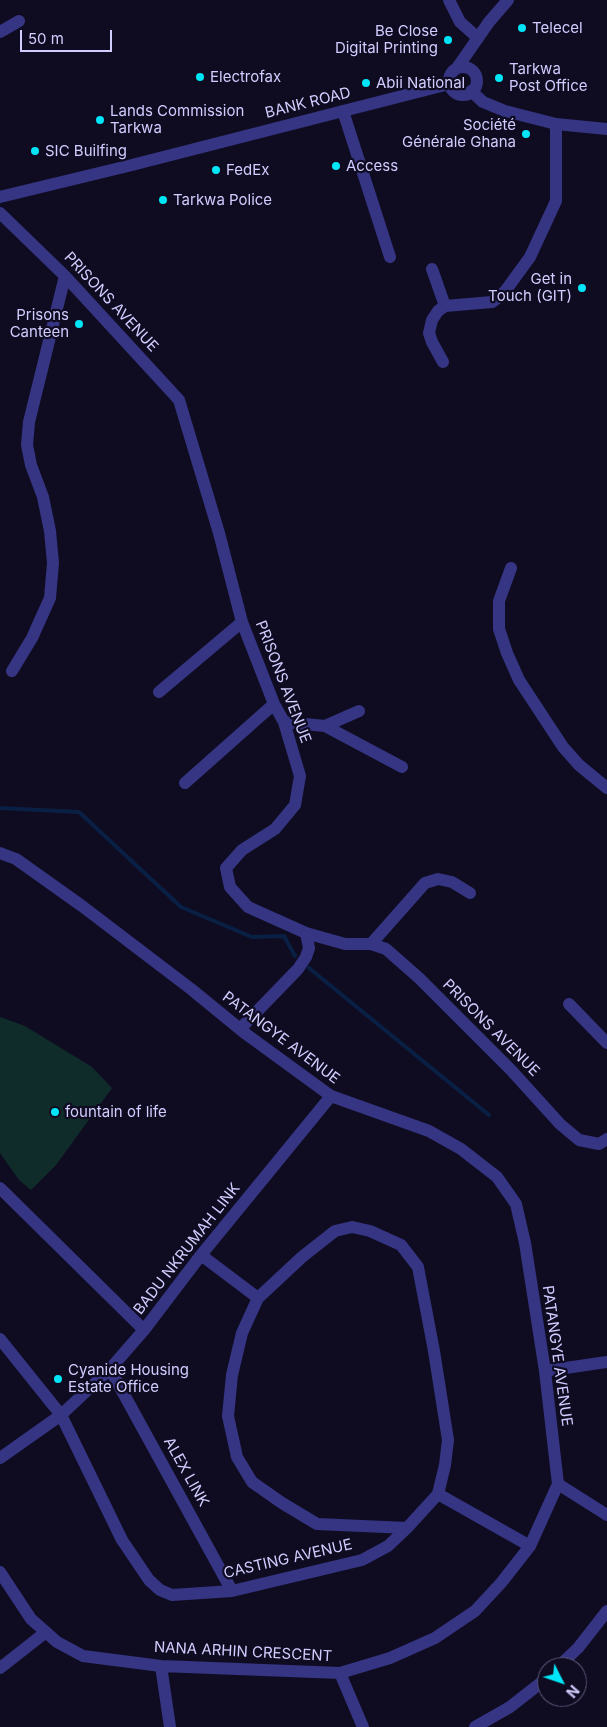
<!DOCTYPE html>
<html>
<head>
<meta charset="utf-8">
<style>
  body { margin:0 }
  #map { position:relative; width:607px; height:1727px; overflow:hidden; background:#0f0c22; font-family:Inter,sans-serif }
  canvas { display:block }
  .north { position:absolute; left:537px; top:1657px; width:50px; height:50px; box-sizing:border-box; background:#0f0c22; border:1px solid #5d597a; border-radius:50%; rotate:131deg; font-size:14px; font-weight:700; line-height:20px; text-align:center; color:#d1cdff }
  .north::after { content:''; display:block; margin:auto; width:18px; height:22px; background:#00e6f8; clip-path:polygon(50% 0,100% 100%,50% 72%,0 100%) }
  .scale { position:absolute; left:20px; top:30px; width:92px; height:22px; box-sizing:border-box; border:2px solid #d1cdff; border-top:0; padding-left:6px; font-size:15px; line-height:18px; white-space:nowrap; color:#d1cdff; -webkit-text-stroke:4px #0f0c22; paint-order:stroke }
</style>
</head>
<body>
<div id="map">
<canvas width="607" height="1727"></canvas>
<div class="north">N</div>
<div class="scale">50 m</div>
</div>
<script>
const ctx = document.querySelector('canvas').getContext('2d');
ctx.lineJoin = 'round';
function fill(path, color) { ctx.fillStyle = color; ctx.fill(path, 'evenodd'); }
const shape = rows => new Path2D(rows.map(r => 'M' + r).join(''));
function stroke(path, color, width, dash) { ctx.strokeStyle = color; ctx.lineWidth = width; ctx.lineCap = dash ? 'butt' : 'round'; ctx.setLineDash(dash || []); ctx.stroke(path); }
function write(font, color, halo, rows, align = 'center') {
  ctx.font = font + ' Inter,sans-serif'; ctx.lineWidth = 4.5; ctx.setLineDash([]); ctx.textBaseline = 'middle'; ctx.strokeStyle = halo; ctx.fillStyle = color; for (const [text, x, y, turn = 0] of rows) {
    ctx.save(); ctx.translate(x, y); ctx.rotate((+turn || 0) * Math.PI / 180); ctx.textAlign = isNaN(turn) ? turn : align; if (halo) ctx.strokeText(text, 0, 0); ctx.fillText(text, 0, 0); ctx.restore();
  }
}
const green = shape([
  [0,1017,25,1026,92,1067,112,1088,56,1165,31,1190,19,1180,0,1153]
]);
const stream = shape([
  [0,808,79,812,181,907,252,937,284,936,295,956],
  [309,968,489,1115]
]);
const minor = shape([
  [449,0,460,22,478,38],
  [0,32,19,21],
  [343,111,390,257],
  [0,213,65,276,179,400,219,533,242,622,274,704,284,722,300,776,295,805,275,829,242,850,226,868,230,887,248,907,306,933,345,944,371,944,386,949,419,978,511,1070,560,1124,579,1140,599,1144,607,1139],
  [432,269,445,306,492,302,499,297,506,290,530,257,556,201,556,124],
  [443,362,432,342,429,333,432,320,438,311,445,306],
  [511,568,499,601,499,629,507,653,519,680,563,747,579,765,607,788],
  [12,671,32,638,50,598,53,563,50,531,43,497,31,465,27,445,29,422,65,276],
  [159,692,242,622],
  [284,722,325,726,402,767],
  [325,726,359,711],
  [185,783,274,704],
  [0,853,16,859,82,906,191,989,246,1034,331,1096,429,1131,461,1149,497,1177,516,1204,525,1243,545,1371,558,1484],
  [371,944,425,883,438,879,452,882,470,893],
  [569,1004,607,1043],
  [240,1029,298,969,306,957,309,948,306,933],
  [0,1188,144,1330],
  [352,1227,370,1231,401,1245,418,1267,434,1351,448,1440,445,1465,438,1494,407,1528,317,1524,282,1503,252,1482,237,1457,228,1416,232,1375,242,1333,258,1298,302,1257,335,1231,352,1227],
  [201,1255,258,1298],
  [0,1339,61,1415,122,1540,149,1580,160,1590,172,1595,232,1591,362,1560,388,1546,407,1528],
  [110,1369,232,1591],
  [545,1371,607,1362],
  [0,1458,61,1415,110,1369,144,1330,201,1255,331,1096],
  [558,1484,607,1515],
  [438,1494,530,1546],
  [0,1572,31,1619,57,1642,83,1656,161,1666,340,1673,390,1658,435,1638,475,1611,501,1583,530,1546,558,1484],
  [161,1666,170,1727],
  [558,1667,578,1648,607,1611],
  [0,1668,46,1632],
  [340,1673,363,1727],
  [475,1727,510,1707,547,1678]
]);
const tertiary = shape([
  '449 81a14 14 0 1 1 28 0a14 14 0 1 1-28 0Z',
  [457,68,489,22,508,0],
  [471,91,483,102,505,111,556,124,607,129],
  [0,197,128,166,449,84]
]);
const markers = [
  [522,28,5,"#00e6f8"],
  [448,40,5,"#00e6f8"],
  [200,77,5,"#00e6f8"],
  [499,78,5,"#00e6f8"],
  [366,83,5,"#00e6f8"],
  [100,120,5,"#00e6f8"],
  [526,134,5,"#00e6f8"],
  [35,151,5,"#00e6f8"],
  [336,166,5,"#00e6f8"],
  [216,170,5,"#00e6f8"],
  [163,200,5,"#00e6f8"],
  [582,288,5,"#00e6f8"],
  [79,324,5,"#00e6f8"],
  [55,1112,5,"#00e6f8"],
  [58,1379,5,"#00e6f8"]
];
const poiNames = [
  ["Telecel",532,28],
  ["Be Close",438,31,"right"],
  ["Digital Printing",438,48,"right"],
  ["Tarkwa",509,69],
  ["Post Office",509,86],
  ["Electrofax",210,77],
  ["Abii National",376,83],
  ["Lands Commission",110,111],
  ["Tarkwa",110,128],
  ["Société",516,125,"right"],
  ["Générale Ghana",516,142,"right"],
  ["SIC Builfing",45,151],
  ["Access",346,166],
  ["FedEx",226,170],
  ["Tarkwa Police",173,200],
  ["Get in",572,279,"right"],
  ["Touch (GIT)",572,296,"right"],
  ["Prisons",69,315,"right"],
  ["Canteen",69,332,"right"],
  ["fountain of life",65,1112],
  ["Cyanide Housing",68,1370],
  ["Estate Office",68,1387]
];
const streetNames = [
  ["BANK ROAD",308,103,-14],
  ["PRISONS AVENUE",111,302,47],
  ["PRISONS AVENUE",283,682,69],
  ["PRISONS AVENUE",491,1028,45],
  ["PATANGYE AVENUE",281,1038,37],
  ["BADU NKRUMAH LINK",187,1249,-52],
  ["PATANGYE AVENUE",557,1356,82],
  ["ALEX LINK",186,1472,61],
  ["CASTING AVENUE",288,1559,-13],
  ["NANA ARHIN CRESCENT",243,1652,3]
];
fill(green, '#0f2c2a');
stroke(stream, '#092044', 4);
stroke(minor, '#363583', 12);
stroke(tertiary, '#363583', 12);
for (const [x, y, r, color] of markers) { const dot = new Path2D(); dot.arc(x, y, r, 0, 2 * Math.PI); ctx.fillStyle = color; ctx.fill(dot); stroke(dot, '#0f0c22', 2); }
write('15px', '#d1cdff', '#0f0c22', poiNames, 'left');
write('15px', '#d1cdff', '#0f0c22', streetNames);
</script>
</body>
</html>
